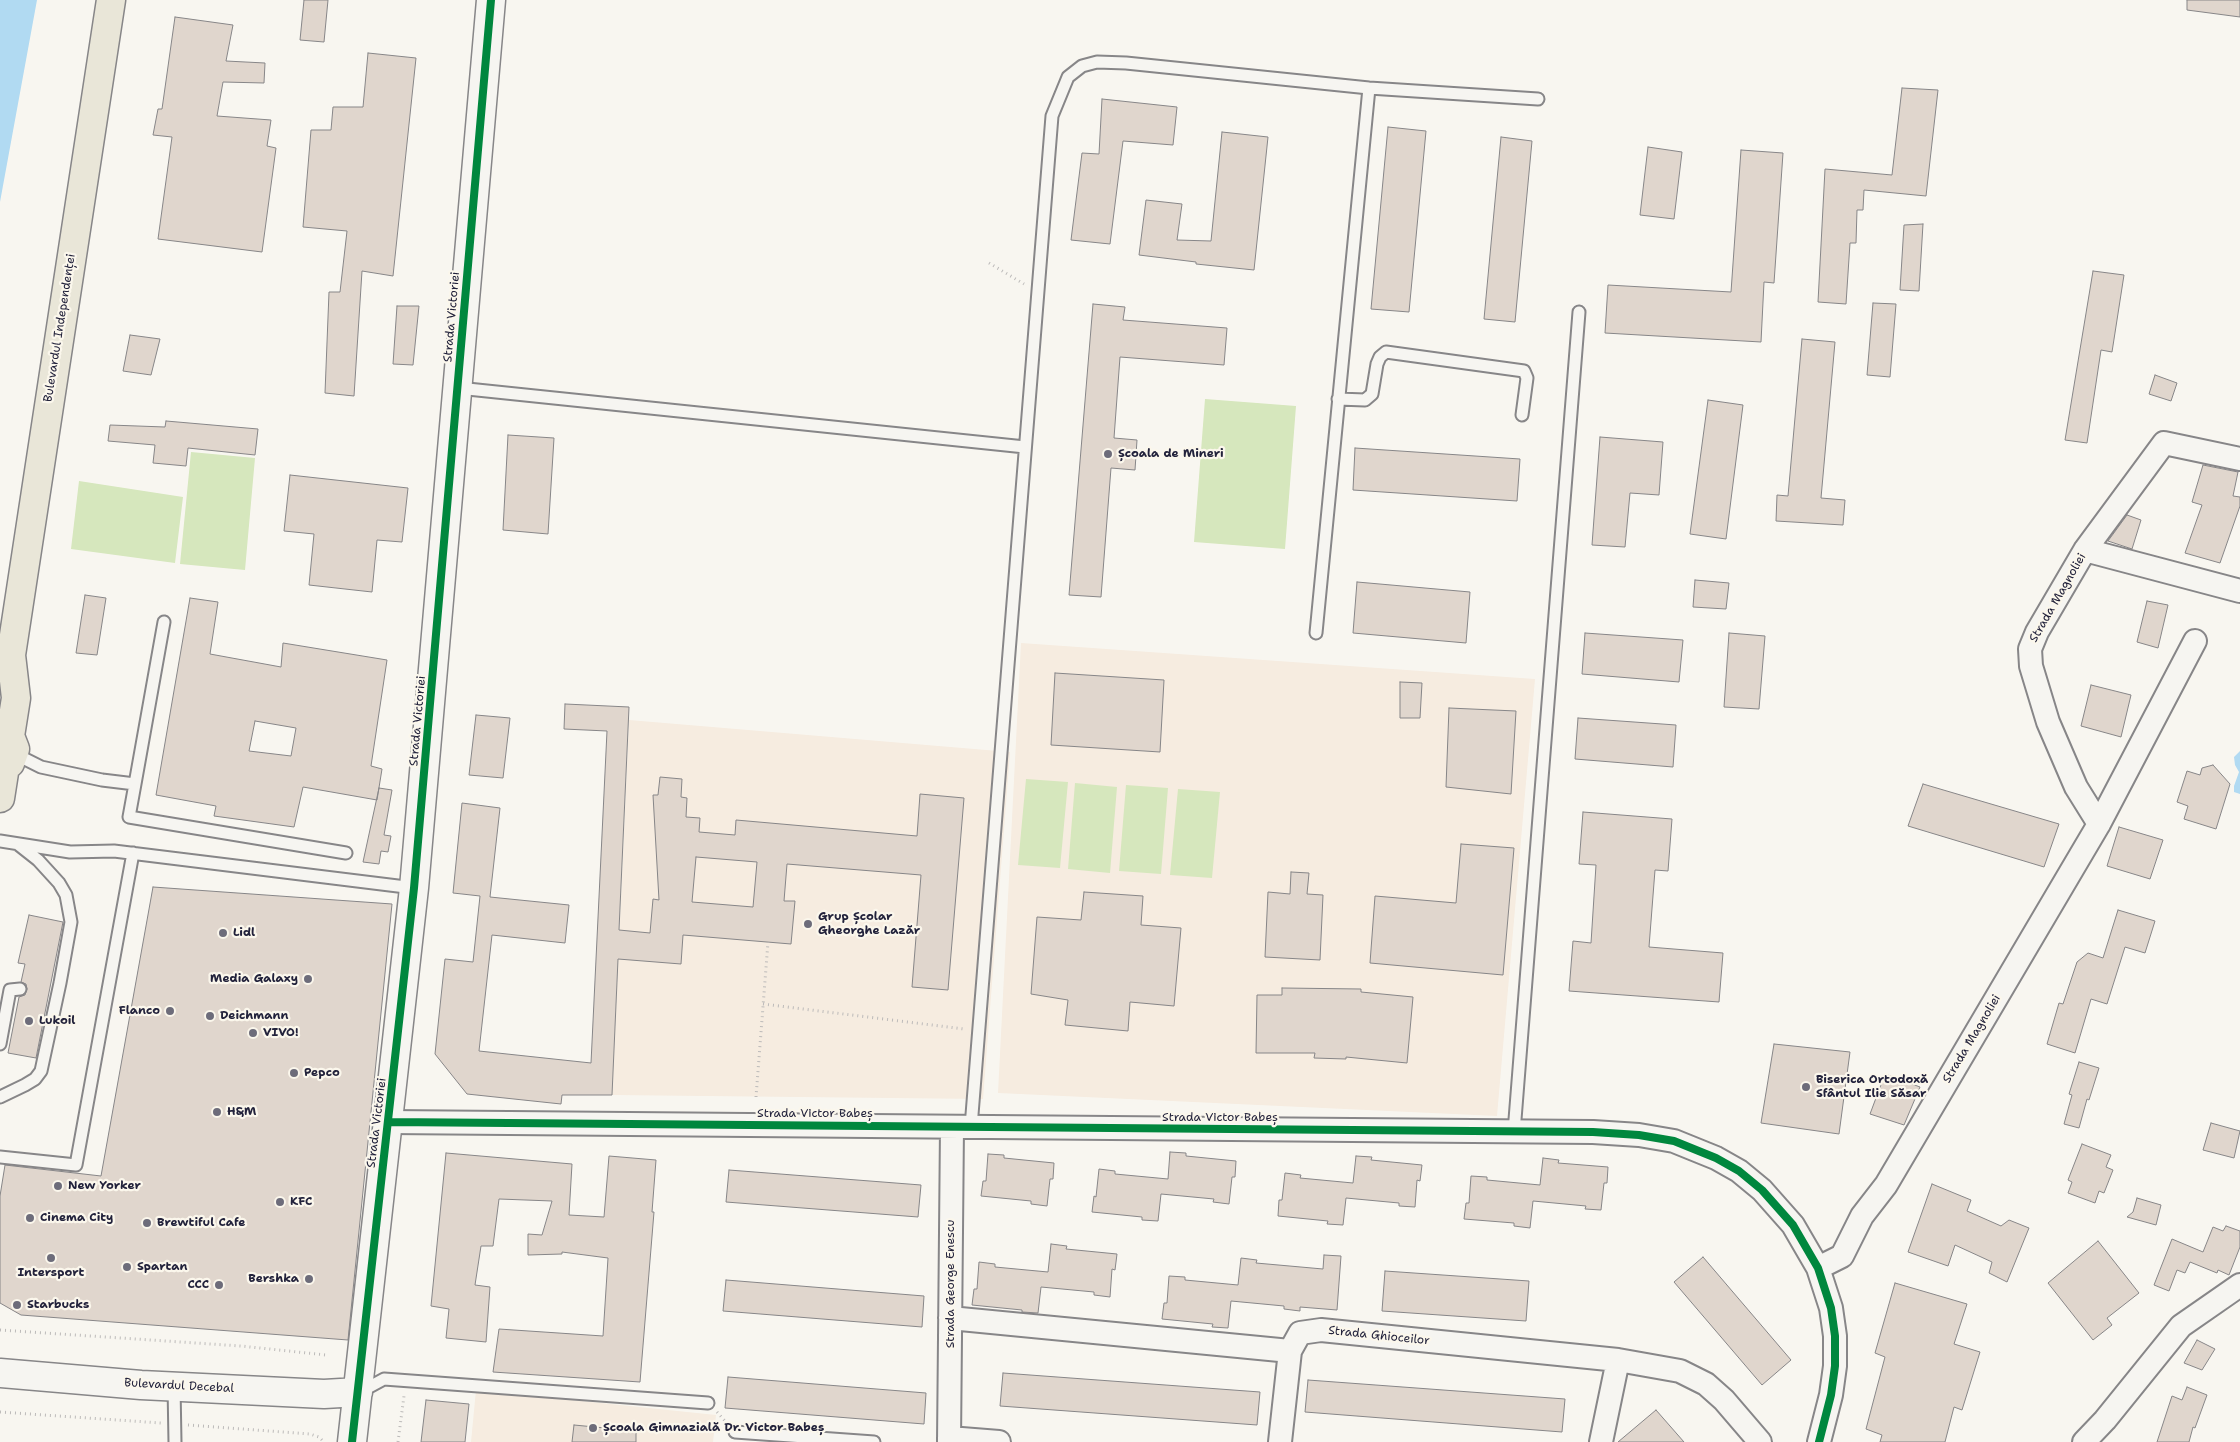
<!DOCTYPE html>
<html>
<head>
<meta charset="utf-8">
<style>
  body { margin:0 }
  canvas { display:block; background:#f8f6f0 }
</style>
</head>
<body>
<canvas width="2240" height="1442"></canvas>
<script>
const ctx = document.querySelector('canvas').getContext('2d');
ctx.lineJoin = 'round';
function fill(path, color) { ctx.fillStyle = color; ctx.fill(path, 'evenodd'); }
const shape = rows => new Path2D(rows.map(r => 'M' + r).join(''));
function stroke(path, color, width, dash) { ctx.strokeStyle = color; ctx.lineWidth = width; ctx.lineCap = dash ? 'butt' : 'round'; ctx.setLineDash(dash || []); ctx.stroke(path); }
function write(font, color, halo, rows, align = 'center') {
  ctx.font = font + ' "Shantell Sans",sans-serif'; ctx.lineWidth = 4.5; ctx.setLineDash([]); ctx.textBaseline = 'middle'; ctx.strokeStyle = halo; ctx.fillStyle = color; for (const [text, x, y, turn = 0] of rows) {
    ctx.save(); ctx.translate(x, y); ctx.rotate((+turn || 0) * Math.PI / 180); ctx.textAlign = isNaN(turn) ? turn : align; if (halo) ctx.strokeText(text, 0, 0); ctx.fillText(text, 0, 0); ctx.restore();
  }
}
const built = shape([
  [1021,643,1535,679,1497,1116,998,1093],
  [629,720,1010,752,983,1099,612,1095],
  [476,1390,716,1415,713,1442,471,1442]
]);
const green = shape([
  [1205,399,1296,406,1285,549,1194,542],
  [191,452,255,458,245,570,180,564],
  [79,481,183,497,175,563,71,549],
  [1026,779,1068,782,1060,868,1018,865],
  [1075,783,1117,787,1110,873,1068,869],
  [1126,785,1168,788,1161,874,1119,871],
  [1178,789,1220,792,1212,878,1170,875]
]);
const water = shape([
  [0,0,37,0,0,202],
  [2240,751,2240,794,2234,792,2234,786,2239,772,2235,765,2234,757]
]);
const building = shape([
  [304,0,328,0,324,42,300,40,304,0],
  [2187,0,2240,0,2240,17,2187,10,2187,0],
  [175,17,233,25,226,61,265,63,264,83,223,82,217,116,271,120,267,146,276,148,262,252,158,239,172,137,153,135,158,109,162,109,175,17],
  [368,53,416,58,393,276,362,271,354,396,325,393,329,292,340,292,347,231,303,227,311,130,331,130,333,107,363,107,368,53],
  [1902,88,1938,90,1926,196,1864,190,1863,210,1857,210,1856,243,1850,243,1846,304,1818,302,1825,169,1892,175,1902,88],
  [1102,99,1177,107,1173,145,1123,141,1110,244,1071,240,1082,153,1099,154,1102,99],
  [1388,127,1426,131,1409,312,1371,309,1388,127],
  [1222,132,1268,137,1254,270,1196,264,1196,262,1139,255,1146,200,1182,204,1177,240,1211,241,1222,132],
  [1501,137,1532,141,1515,322,1484,319,1501,137],
  [1648,147,1682,152,1674,219,1640,215,1648,147],
  [1741,150,1783,153,1774,283,1764,282,1761,342,1605,333,1608,285,1731,292,1741,150],
  [1923,224,1919,291,1900,290,1904,225,1923,224],
  [2093,271,2124,275,2112,352,2101,350,2087,443,2065,440,2093,271],
  [1873,303,1896,304,1890,377,1867,375,1873,303],
  [1093,304,1125,307,1123,320,1227,328,1224,365,1120,357,1114,438,1137,440,1135,470,1111,468,1101,597,1069,595,1093,304],
  [397,306,419,306,413,365,393,364,397,306],
  [130,335,160,339,151,375,123,371,130,335],
  [1802,339,1835,342,1821,498,1845,500,1843,525,1776,521,1777,495,1788,496,1802,339],
  [2155,375,2177,383,2171,401,2149,394,2155,375],
  [1708,400,1743,405,1726,539,1690,534,1708,400],
  [166,421,258,429,255,455,188,448,186,466,153,463,155,445,108,441,110,425,165,427,166,421],
  [508,435,554,438,548,534,503,530,508,435],
  [1600,437,1663,442,1659,495,1630,493,1625,547,1592,545,1600,437],
  [1355,448,1520,459,1517,501,1353,490,1355,448],
  [2203,465,2238,472,2233,496,2240,497,2240,506,2220,563,2185,553,2202,505,2192,502,2203,465],
  [290,475,408,488,402,542,377,540,372,592,309,585,314,534,284,531,290,475],
  [2127,515,2141,520,2132,549,2108,541,2127,515],
  [1695,580,1729,583,1726,609,1693,607,1695,580],
  [1357,582,1470,592,1466,643,1353,633,1357,582],
  [85,595,106,598,97,655,76,653,85,595],
  [190,598,218,602,210,654,281,667,283,643,387,660,371,766,382,769,377,800,303,787,294,827,214,816,216,806,156,795,190,598],
  [255,721,296,728,291,756,249,751,255,721],
  [2147,601,2168,605,2158,648,2137,642,2147,601],
  [1585,633,1683,640,1679,682,1582,674,1585,633],
  [1729,633,1765,636,1759,709,1724,707,1729,633],
  [1055,673,1164,680,1160,752,1051,745,1055,673],
  [1400,682,1422,683,1420,718,1400,718,1400,682],
  [2091,685,2131,695,2121,737,2081,726,2091,685],
  [565,704,629,707,619,930,650,933,653,899,659,900,653,795,658,795,660,777,682,779,681,797,687,798,686,817,700,818,699,832,735,835,736,820,917,836,920,794,964,798,948,990,912,987,921,875,787,864,784,901,795,901,791,944,683,935,681,964,618,959,612,1095,562,1095,561,1104,467,1094,435,1054,445,959,473,962,480,896,453,893,462,803,500,808,490,897,569,905,565,943,492,935,479,1051,591,1063,607,731,564,729,565,704],
  [696,857,757,862,753,907,692,902,696,857],
  [1449,708,1516,711,1511,794,1446,787,1449,708],
  [476,715,510,718,503,778,469,775,476,715],
  [1578,718,1676,725,1673,767,1575,759,1578,718],
  [2213,765,2230,784,2216,829,2184,819,2188,806,2177,802,2187,771,2200,775,2202,768,2213,765],
  [1923,784,2059,824,2044,867,1908,826,1923,784],
  [379,788,392,790,384,835,391,836,388,852,381,851,379,864,363,862,379,788],
  [1583,812,1672,819,1668,871,1655,870,1649,947,1723,953,1719,1002,1569,991,1573,941,1591,943,1596,865,1579,864,1583,812],
  [2119,827,2163,840,2150,879,2107,866,2119,827],
  [1461,844,1514,848,1503,975,1370,963,1375,896,1456,903,1461,844],
  [1291,872,1309,873,1307,894,1323,895,1320,960,1265,957,1268,892,1290,894,1291,872],
  [153,887,392,904,348,1340,21,1315,0,1303,0,1196,5,1165,101,1176,153,887],
  [1084,892,1143,896,1141,925,1181,928,1174,1006,1130,1002,1128,1031,1065,1025,1068,1000,1031,994,1037,917,1081,920,1084,892],
  [2118,910,2155,921,2145,953,2125,947,2107,1004,2091,999,2075,1053,2047,1044,2059,1003,2063,1004,2077,962,2088,953,2103,958,2118,910],
  [29,915,63,922,36,1058,8,1053,19,997,25,995,27,989,26,984,21,982,25,964,18,963,29,915],
  [1282,988,1361,989,1361,992,1413,997,1407,1063,1346,1057,1346,1059,1314,1058,1315,1053,1256,1053,1257,995,1282,995,1282,988],
  [1774,1044,1850,1052,1839,1134,1761,1123,1774,1044],
  [2079,1062,2099,1068,2089,1100,2087,1099,2079,1128,2064,1124,2072,1095,2069,1094,2079,1062],
  [1885,1074,1920,1087,1904,1125,1870,1114,1885,1074],
  [2211,1123,2240,1131,2234,1158,2203,1150,2211,1123],
  [2082,1144,2111,1155,2106,1167,2113,1170,2104,1193,2099,1191,2095,1203,2068,1193,2072,1182,2068,1180,2082,1144],
  [1170,1152,1186,1153,1186,1156,1236,1161,1235,1177,1232,1177,1229,1204,1213,1202,1214,1199,1161,1194,1158,1221,1142,1220,1142,1217,1092,1212,1094,1196,1096,1197,1099,1169,1115,1171,1115,1174,1168,1179,1170,1152],
  [446,1153,572,1164,569,1215,604,1217,609,1156,656,1160,652,1212,654,1212,640,1382,493,1372,499,1329,603,1336,608,1258,562,1252,562,1254,528,1255,528,1234,542,1235,552,1201,499,1199,493,1246,481,1246,475,1285,490,1287,486,1342,446,1338,449,1309,431,1306,446,1153],
  [988,1154,1004,1155,1004,1158,1054,1163,1053,1179,1050,1179,1047,1206,1031,1204,1031,1201,981,1196,983,1181,986,1181,988,1154],
  [1356,1156,1372,1157,1371,1160,1422,1165,1420,1181,1417,1180,1415,1207,1399,1206,1399,1203,1346,1198,1343,1225,1327,1224,1328,1221,1278,1216,1279,1200,1282,1200,1285,1173,1301,1175,1300,1178,1353,1183,1356,1156],
  [1543,1158,1559,1160,1558,1163,1608,1167,1607,1183,1604,1183,1601,1210,1585,1209,1586,1206,1533,1201,1530,1228,1514,1226,1514,1223,1464,1219,1466,1203,1469,1203,1471,1176,1487,1177,1487,1180,1540,1185,1543,1158],
  [729,1170,921,1185,918,1217,726,1202,729,1170],
  [1932,1184,1971,1200,1967,1211,2001,1226,2009,1220,2029,1228,2007,1282,1989,1273,1992,1262,1955,1245,1948,1266,1908,1252,1932,1184],
  [2137,1198,2161,1205,2156,1225,2127,1217,2133,1212,2137,1198],
  [2226,1226,2240,1231,2240,1247,2229,1275,2218,1270,2217,1273,2190,1262,2185,1273,2177,1270,2169,1291,2154,1285,2172,1239,2203,1252,2213,1227,2223,1231,2226,1226],
  [2098,1241,2139,1293,2107,1318,2112,1325,2093,1340,2048,1283,2098,1241],
  [1051,1244,1067,1246,1066,1249,1117,1254,1115,1270,1112,1269,1110,1297,1094,1295,1094,1292,1041,1287,1038,1313,1022,1312,1022,1310,972,1305,974,1289,977,1289,979,1262,995,1264,995,1267,1048,1272,1051,1244],
  [1324,1255,1341,1256,1337,1310,1300,1307,1300,1311,1284,1309,1284,1306,1231,1301,1228,1328,1212,1327,1213,1324,1162,1319,1164,1303,1167,1303,1169,1276,1185,1277,1185,1280,1238,1285,1241,1258,1257,1260,1256,1263,1323,1269,1324,1255],
  [1703,1257,1791,1360,1762,1385,1674,1282,1703,1257],
  [1385,1271,1529,1281,1526,1321,1382,1311,1385,1271],
  [726,1280,924,1296,922,1327,723,1311,726,1280],
  [1895,1283,1967,1304,1954,1344,1980,1352,1962,1410,1954,1407,1945,1442,1880,1442,1882,1435,1866,1429,1885,1357,1875,1353,1895,1283],
  [2197,1340,2215,1349,2202,1370,2184,1363,2197,1340],
  [1003,1373,1260,1392,1257,1425,1000,1406,1003,1373],
  [728,1377,926,1393,924,1424,725,1408,728,1377],
  [1308,1380,1565,1399,1562,1432,1305,1412,1308,1380],
  [2187,1387,2207,1395,2195,1428,2193,1427,2189,1442,2157,1442,2172,1396,2182,1400,2187,1387],
  [426,1400,469,1404,465,1442,421,1442,426,1400],
  [1656,1410,1684,1442,1618,1442,1656,1410],
  [574,1425,636,1431,636,1442,572,1442,574,1425]
]);
const path = shape([
  [989,263,1024,284],
  [763,1004,964,1029],
  [756,1097,768,942],
  [0,1330,241,1346,326,1355],
  [0,1412,161,1423],
  [717,1412,726,1422],
  [188,1425,310,1434,319,1437,324,1442],
  [398,1442,404,1396]
]);
const service = shape([
  [458,388,1025,447],
  [1338,399,1365,400,1372,394,1377,364,1380,357,1386,352,1524,371,1527,378,1522,415],
  [1316,633,1369,88],
  [15,754,41,767,102,780,135,784,164,622],
  [135,784,129,817,346,853],
  [0,841,70,852,114,851,414,888],
  [0,1044,10,990,20,989],
  [0,1097,25,1085,35,1079,41,1071,60,983,71,922,66,895,59,883,38,860,19,845],
  [971,1127,1052,116,1068,77,1082,66,1097,62,1126,63,1369,88,1538,99],
  [1514,1132,1579,312],
  [0,1157,76,1165,133,853],
  [174,1386,175,1442],
  [360,1392,384,1379,708,1403],
  [735,1432,874,1442]
]);
const minor = shape([
  [2085,550,2240,591],
  [2099,824,2076,787,2048,722,2031,666,2030,649,2037,632,2085,550,2164,443,2240,459],
  [388,1122,1593,1132,1639,1135,1674,1141,1716,1158,1739,1171,1762,1190,1793,1225,1818,1268,1831,1308,1835,1336,1835,1366,1831,1395,1819,1442],
  [1818,1268,1842,1256,1862,1216,1886,1185,2099,824,2195,641],
  [950,1318,1290,1351,1300,1333,1321,1330,1618,1360,1680,1371,1706,1384,1724,1400,1760,1442],
  [949,1438,999,1442],
  [949,1442,952,1127],
  [1280,1442,1290,1351],
  [1601,1442,1618,1360],
  [2084,1442,2105,1420,2181,1326,2240,1285]
]);
const tertiary = shape([
  [0,1373,141,1385,324,1394,358,1392],
  [352,1442,414,888,491,0]
]);
const primary = shape([
  [0,731,10,736,15,749,10,763,0,768],
  [10,736,16,698,11,655,111,0],
  [0,798,5,766]
]);
const cycleway = shape([
  [388,1122,1593,1132,1639,1135,1674,1141,1716,1158,1739,1171,1762,1190,1793,1225,1818,1268,1831,1308,1835,1336,1835,1366,1831,1395,1819,1442],
  [352,1442,414,888,491,0]
]);
const markers = [
  [1108,454,5,"#6d6c7a"],
  [808,924,5,"#6d6c7a"],
  [223,933,5,"#6d6c7a"],
  [308,979,5,"#6d6c7a"],
  [170,1011,5,"#6d6c7a"],
  [210,1016,5,"#6d6c7a"],
  [29,1021,5,"#6d6c7a"],
  [253,1033,5,"#6d6c7a"],
  [294,1073,5,"#6d6c7a"],
  [1806,1087,5,"#6d6c7a"],
  [217,1112,5,"#6d6c7a"],
  [58,1186,5,"#6d6c7a"],
  [280,1202,5,"#6d6c7a"],
  [30,1218,5,"#6d6c7a"],
  [147,1223,5,"#6d6c7a"],
  [51,1258,5,"#6d6c7a"],
  [127,1267,5,"#6d6c7a"],
  [309,1279,5,"#6d6c7a"],
  [219,1285,5,"#6d6c7a"],
  [17,1305,5,"#6d6c7a"],
  [593,1428,5,"#6d6c7a"]
];
const streetNames = [
  ["Strada Victoriei",452,317,-85],
  ["Bulevardul Independenței",60,328,-81],
  ["Strada Magnoliei",2058,598,-60],
  ["Strada Victoriei",418,721,-85],
  ["Strada Magnoliei",1972,1039,-59],
  ["Strada Victor Babeș",815,1114],
  ["Strada Victor Babeș",1220,1118],
  ["Strada Victoriei",377,1123,-83],
  ["Strada George Enescu",951,1284,-90],
  ["Strada Ghioceilor",1379,1336,6],
  ["Bulevardul Decebal",179,1386,3]
];
const poiNames = [
  ["Școala de Mineri",1118,454],
  ["Grup Școlar",818,917],
  ["Gheorghe Lazăr",818,931],
  ["Lidl",233,933],
  ["Media Galaxy",298,979,"right"],
  ["Flanco",160,1011,"right"],
  ["Deichmann",220,1016],
  ["Lukoil",39,1021],
  ["VIVO!",263,1033],
  ["Pepco",304,1073],
  ["Biserica Ortodoxă",1816,1080],
  ["Sfântul Ilie Săsar",1816,1094],
  ["H&M",227,1112],
  ["New Yorker",68,1186],
  ["KFC",290,1202],
  ["Cinema City",40,1218],
  ["Brewtiful Cafe",157,1223],
  ["Spartan",137,1267],
  ["Intersport",51,1273,"center"],
  ["Bershka",299,1279,"right"],
  ["CCC",209,1285,"right"],
  ["Starbucks",27,1305],
  ["Școala Gimnazială Dr. Victor Babeș",603,1428]
];
fill(built, '#f6ece0');
fill(green, '#d6e7bd');
fill(water, '#b1daf2');
fill(building, '#e0d6cd');
stroke(building, '#878688', 1);
stroke(service, '#878688', 15);
stroke(minor, '#878688', 26);
stroke(tertiary, '#878688', 31);
stroke(primary, '#878688', 31);
stroke(path, '#bcbab9', 3, [1, 4]);
stroke(service, '#f6f5f1', 11);
stroke(minor, '#f6f5f1', 22);
stroke(tertiary, '#f6f5f1', 28);
stroke(primary, '#e9e6d8', 28);
stroke(cycleway, '#00873e', 8);
for (const [x, y, r, color] of markers) { const dot = new Path2D(); dot.arc(x, y, r, 0, 2 * Math.PI); ctx.fillStyle = color; ctx.fill(dot); stroke(dot, '#fbf7ec', 2); }
write('12px', '#22223b', '#fbf7ec', streetNames);
write('bold 12px', '#22223b', '#fbf7ec', poiNames, 'left');
</script>
</body>
</html>
